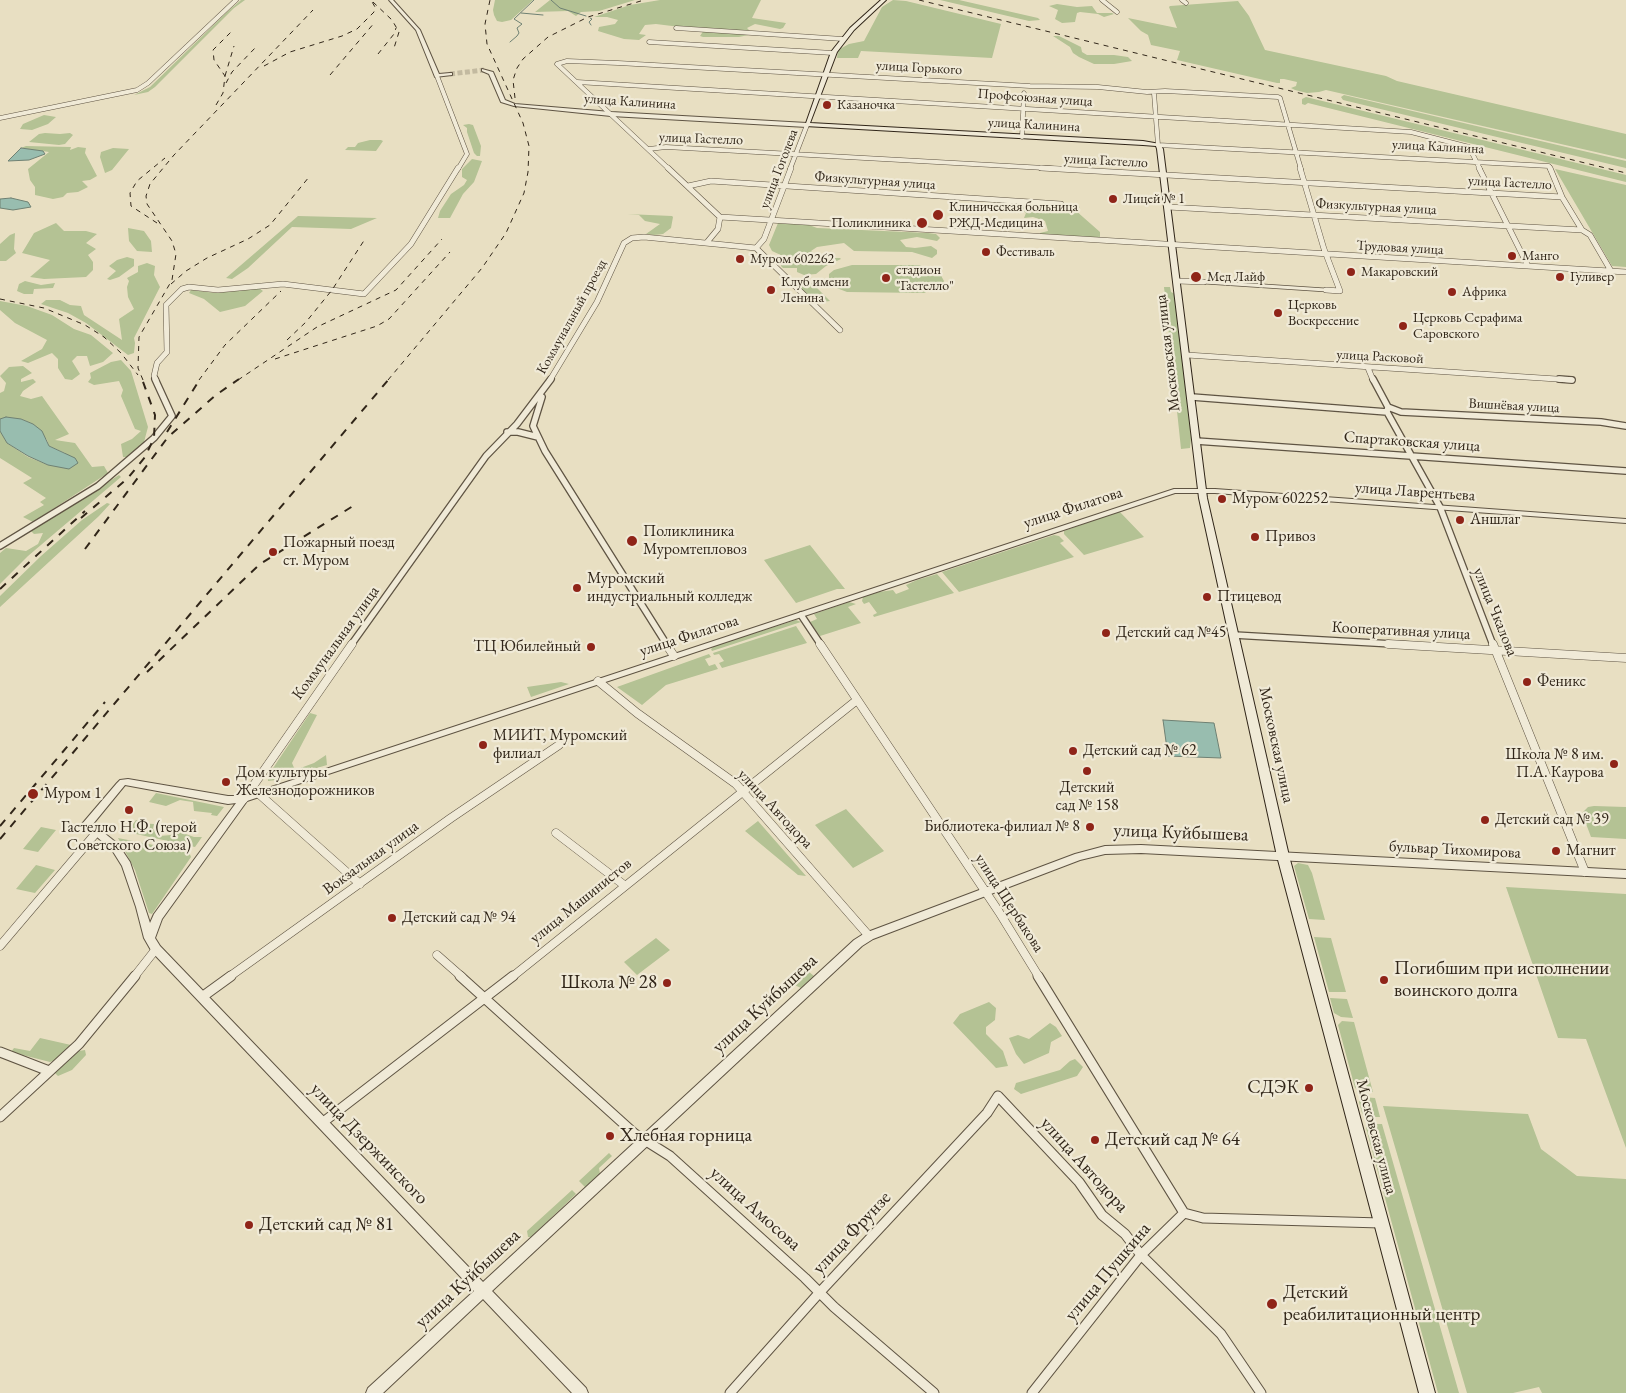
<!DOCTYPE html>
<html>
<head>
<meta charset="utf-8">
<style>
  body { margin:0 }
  canvas { display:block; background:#e8dfc2 }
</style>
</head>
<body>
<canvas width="1626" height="1393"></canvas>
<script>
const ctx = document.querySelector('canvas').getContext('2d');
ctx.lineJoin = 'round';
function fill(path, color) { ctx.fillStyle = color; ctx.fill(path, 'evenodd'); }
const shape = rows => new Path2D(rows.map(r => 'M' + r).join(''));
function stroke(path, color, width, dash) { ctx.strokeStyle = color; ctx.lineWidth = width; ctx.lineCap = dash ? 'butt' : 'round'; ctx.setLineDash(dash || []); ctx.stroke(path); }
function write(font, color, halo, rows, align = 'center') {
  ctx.font = font + ' "EB Garamond",serif'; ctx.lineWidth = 4.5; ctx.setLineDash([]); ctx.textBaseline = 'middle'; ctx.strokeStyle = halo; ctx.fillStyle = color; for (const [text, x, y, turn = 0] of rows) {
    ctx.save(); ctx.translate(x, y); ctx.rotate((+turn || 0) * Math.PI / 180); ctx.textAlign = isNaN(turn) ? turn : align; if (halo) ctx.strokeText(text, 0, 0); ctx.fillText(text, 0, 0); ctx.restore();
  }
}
const green = shape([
  [241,0,245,0,234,8,155,87,148,92,134,95,150,87,227,12],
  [495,0,533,0,511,20,502,22,497,21,494,15,493,10],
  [550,0,635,0,599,11,581,12,576,16,568,11,535,12],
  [660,0,761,0,752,18,786,23,783,28,780,29,755,24,747,28,753,34,739,37,703,37,700,36,704,30,656,24,645,25,639,34,646,35,639,40,624,39,598,31,599,27,615,24,618,20,607,17,594,17,630,5],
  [893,0,906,1,1001,24,992,58,861,51,858,58,837,58,838,50,849,44,864,41,882,7],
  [940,0,959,0,1038,18,1040,20,1029,21],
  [1238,1,1249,16,1265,50,1386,76,1397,81,1626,134,1626,159,1326,90,1319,92,1307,93,1295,90,1291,88,1296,86,1297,82,1284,79,1280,79,1280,83,1277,83,1177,60,1180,51,1151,45,1148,35,1141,31,1128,18,1177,28,1169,7,1170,6],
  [1057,4,1077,7,1092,6,1097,13,1112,13,1114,14,1104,17,1098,14,1080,12,1077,13,1075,22,1062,23,1055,19,1058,10,1049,6],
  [1053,36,1059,36,1081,47,1082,52,1087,55,1114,55,1128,57,1132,61,1114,64,1094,64,1079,57,1073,53,1070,47],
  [1344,95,1626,161,1626,168,1343,100,1341,97],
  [1306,97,1626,175,1626,182,1308,103,1305,105,1302,104,1302,99],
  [44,115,56,117,48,124,32,130,20,129,23,124],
  [469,124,473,125,481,146,480,156,477,156,474,153,467,132,467,128,463,125],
  [45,133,60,134,70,133,73,135,65,144,59,145,29,142,39,134],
  [370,140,381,140,383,141,376,151,345,150,348,147,355,147,358,143],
  [26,146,71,147,70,150,78,147,86,148,85,153,97,176,90,180,82,181,88,187,78,192,67,193,63,197,53,199,35,195,35,187,30,180,28,169,49,152,21,148],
  [113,148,129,149,112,170,105,173,100,157,101,152],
  [472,159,482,161,474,182,463,194,450,218,438,218,440,211,451,194,464,185,467,180,462,177,462,169],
  [1555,169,1626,185,1626,267,1612,266],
  [1020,202,1078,206,1080,207,1075,210,1100,232,1100,240,1040,236,1040,233,1048,231,1045,221,1033,217,1024,218,1026,213,1021,209],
  [627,214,672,216,673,217,671,228,663,234,654,235,646,234,660,224,645,221,639,215],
  [298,216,377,218,351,229,292,227,248,268,232,279,226,278],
  [56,223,64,231,86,231,97,234,86,243,96,249,88,255,93,262,93,270,86,277,44,279,30,277,50,260,22,253,34,233],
  [778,223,809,225,817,228,928,233,936,234,940,238,937,241,917,237,900,240,906,247,915,248,931,246,937,250,937,254,932,258,912,252,854,251,844,243,817,247,811,251,817,258,840,258,841,259,826,266,816,274,804,275,797,272,797,268,783,268,781,266,785,257,772,251,769,245],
  [128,228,144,231,151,241,152,252,137,251,129,241],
  [15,233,14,249,16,253,6,261,0,261,0,244,10,235],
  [127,257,134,259,134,266,119,277,110,280,107,279,116,271,109,266,117,260],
  [147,263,155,266,154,275,160,287,134,338,135,343,134,353,128,355,86,323,68,313,41,304,46,300,60,300,70,305,81,306,84,315,122,340,119,319,134,309,128,297,127,287,129,281,127,278,138,272,138,266],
  [852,265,919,265,939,272,944,281,940,287,924,293,847,292,834,287,829,283,829,274,834,270],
  [25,281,41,285,55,283,53,288,34,289,33,294,24,294,17,291,19,284],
  [792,281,812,283,830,301,814,303],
  [1164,287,1170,287,1171,292,1175,294,1191,438,1190,448,1181,449],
  [259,288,263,291,245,306,220,312,204,299,189,293,191,290,215,293],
  [0,301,27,306,52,315,74,329,91,335,113,353,103,362,90,366,87,356,77,356,72,361,80,374,72,380,65,379,58,368,58,359,52,353,28,363,21,361,42,349,47,340,15,323,0,310],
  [121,360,131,371,148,427,144,442,128,457,123,457,121,444,132,439,141,431,135,429,121,396,123,390,119,381,94,385,88,382,91,378,90,373,111,362],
  [23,366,32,373,21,379,21,382,33,379,36,382,23,391,20,396,31,399,42,396,69,434,55,440,75,443,92,467,104,466,108,473,33,522,23,517,44,505,40,502,46,498,23,483,32,478,0,458,0,431,7,443,28,457,48,465,65,453,49,446,47,440,33,424,21,419,0,419,0,393,4,391,6,383,0,376,9,367],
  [119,475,121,477,28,556,0,584,0,553,6,548,26,551,38,544,43,533,34,534,31,531],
  [107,503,110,504,99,516,0,607,0,596,41,556,82,520],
  [1119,511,1144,537,1084,555,1064,534,1064,531],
  [1054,535,1059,536,1064,541,1060,543,1074,557,959,592,942,572],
  [810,545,845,589,837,589,796,603,764,560],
  [937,574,954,593,874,617,873,615,877,613,869,602,864,604,862,601,863,597,879,592,893,590,896,594,909,589,906,585,917,580],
  [849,602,856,604,848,607,861,623,820,636,810,622,817,619,814,614],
  [796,620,801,622,712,651,711,649,714,646],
  [796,626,807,643,722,668,719,663,724,661,719,654,714,655,713,653],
  [709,654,711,657,705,659,709,666,715,664,718,669,666,685,642,705,617,687],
  [561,682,569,684,531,697,527,687],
  [310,713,317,715,292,763,295,770,314,763,326,755,327,765,276,780,268,781,268,776,279,759],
  [156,793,224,807,217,816,211,815,212,813,194,811,193,802,186,801,180,800,166,806,149,802],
  [1594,806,1626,807,1626,839,1591,837,1582,813,1588,807],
  [846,809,884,851,853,868,815,825],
  [136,820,140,821,139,823,154,824,153,829,160,836,171,835,177,831,194,837,202,837,195,847,127,832],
  [758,821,806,876,798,875,745,831],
  [41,827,56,830,38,852,23,849],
  [118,838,189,852,191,857,152,914,149,913,135,870],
  [1298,863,1308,865,1312,873,1325,920,1309,919,1294,866],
  [36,865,55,870,35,893,16,889],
  [1506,887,1626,894,1626,1148,1586,1039,1558,1038],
  [1314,937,1331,938,1346,992,1329,992],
  [656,938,670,950,637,975,624,962],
  [803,967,814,976,801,988,788,982],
  [1330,998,1347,999,1353,1018,1341,1017,1334,1013],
  [989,1002,996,1008,995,1020,986,1027,986,1034,1003,1051,1008,1066,996,1068,953,1023,960,1014],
  [1342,1021,1354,1022,1373,1092,1362,1093,1355,1088,1338,1025],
  [1050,1023,1056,1027,1062,1036,1051,1042,1049,1053,1024,1064,1016,1054,1009,1038,1018,1035,1029,1039],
  [40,1038,71,1045,56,1060,50,1062,11,1052,14,1048,30,1051],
  [85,1050,86,1055,72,1070,58,1076,55,1073,79,1051],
  [1075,1059,1083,1067,1077,1076,1021,1094,1014,1089,1016,1083,1060,1070,1070,1061],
  [1362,1097,1375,1098,1380,1117,1369,1117,1362,1113,1359,1102],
  [1383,1106,1528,1114,1541,1149,1577,1176,1626,1179,1626,1393,1542,1393,1539,1387,1513,1393,1467,1393],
  [1372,1124,1382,1124,1459,1393,1438,1393,1366,1128,1367,1125],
  [609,1153,612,1156,599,1168,600,1174,585,1187,579,1181],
  [572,1190,576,1194,531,1237,528,1237,527,1231]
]);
const water = shape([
  [21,148,43,151,45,154,29,160,8,161,21,148],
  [11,198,28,202,31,207,13,210,0,208,0,199,11,198],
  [6,417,21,419,33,424,42,431,49,446,75,458,78,463,69,469,48,465,28,456,7,443,0,431,0,419,6,417],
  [1163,720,1214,723,1221,758,1168,756,1163,720]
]);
const stream = shape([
  [551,0,560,8,586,16],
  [521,13,543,15],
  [590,18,592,19,589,22,591,25],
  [510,42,517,36,519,33,517,28,522,24,514,19,534,0]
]);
const tertiaryTunnel = shape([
  [450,74,484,70]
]);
const pedestrian = shape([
  [1204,282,1326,290]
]);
const minorFar4 = shape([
  [1102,0,1117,12],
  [1182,0,1186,3],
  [676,28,843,39],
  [649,42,833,53],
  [437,76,467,154,458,169],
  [577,82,1411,132,1469,147,1480,169],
  [1154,93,1158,145,1549,166,1550,169],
  [0,118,137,90,148,83,236,0],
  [1022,137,1024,93],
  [649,149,666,147,1063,169],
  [669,169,557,64,567,61,618,63,1030,86,1098,87,1147,92,1165,91,1278,97,1280,98,1301,169],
  [790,169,807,125]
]);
const minorFar3 = shape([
  [668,168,720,217],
  [1041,168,1562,197],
  [1300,168,1324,249,1340,291,1326,290],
  [1479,168,1528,266],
  [1550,168,1562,197,1582,230,1590,235,1611,271],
  [688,186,711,181,1061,204],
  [1168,207,1582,230],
  [720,217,1626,272],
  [708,241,718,229,720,217],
  [756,248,764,239,791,168],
  [756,248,840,330],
  [1178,281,1204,282],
  [1187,355,1572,380],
  [1368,368,1373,380],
  [156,380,154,376,157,363,167,352,166,305,182,289,189,287,218,290,283,284,364,294,411,244,458,168],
  [550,380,597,302,624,243,632,238,644,237,756,248]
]);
const minorFar2 = shape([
  [1373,379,1388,407,1387,412,1440,507,1493,645],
  [1559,379,1572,380],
  [542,397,533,426,545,451,667,645],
  [1192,397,1387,412],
  [1388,407,1401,412,1601,422,1626,426],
  [507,432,518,432,538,437],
  [1196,441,1626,471],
  [0,546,98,486,154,438,172,416,155,379],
  [801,615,821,645],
  [1234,635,1410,645],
  [351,645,486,456,517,424,551,379]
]);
const minorFar1 = shape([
  [666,644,674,656],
  [820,644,999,912,1039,977],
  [1388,644,1626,658],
  [1493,644,1585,872],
  [598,681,637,713,736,784,869,936],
  [259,794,360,884],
  [244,799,352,644],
  [556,833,624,885],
  [0,946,96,833],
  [437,955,462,977],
  [134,977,156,949],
  [229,977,451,818,559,745],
  [512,977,857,700]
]);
const minor = shape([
  [460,976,635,1134,670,1156,805,1278,834,1307,934,1393],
  [1038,976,1184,1213],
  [202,997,231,976],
  [0,1052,49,1071],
  [0,1117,79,1044,135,976],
  [322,1123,513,976],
  [1184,1213,1203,1218,1381,1223],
  [730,1393,820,1292,987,1113,998,1096,1079,1182,1102,1215,1125,1234,1141,1255,1221,1334,1261,1393],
  [1032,1393,1141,1255,1184,1213]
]);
const tertiary = shape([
  [389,0,393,0,420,30,439,74,450,73,452,73,452,75,435,77,416,30,389,0],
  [482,69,493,72,505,100,515,104,611,112,807,123,810,125,807,127,611,116,514,106,501,102,489,74,482,71,482,69],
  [1174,489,1215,489,1626,519,1626,523,1215,493,1175,493,247,801,162,919,155,938,160,946,483,1282,854,940,865,933,1075,854,1105,846,1141,845,1626,870,1626,878,1141,853,1105,854,1080,860,873,939,862,946,492,1291,586,1388,588,1393,572,1393,483,1299,383,1393,366,1393,368,1388,474,1291,152,952,144,938,136,907,122,866,112,850,82,824,117,783,120,780,128,779,228,796,244,796,1174,489],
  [125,785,228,804,236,803,154,914,150,923,130,862,118,844,93,824,125,785]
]);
const secondary = shape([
  [881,0,886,0,854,30,837,52,810,123,1143,141,1160,144,1163,149,1207,498,1289,856,1435,1393,1419,1393,1277,856,1199,498,1157,149,1156,146,1143,145,805,126,831,52,850,28,881,0]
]);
const railFar1 = shape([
  [919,0,1626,173],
  [373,2,392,20,399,32,394,48],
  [378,54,394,34,396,28],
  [264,66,290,52,342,36,357,29,374,12,375,7,371,0],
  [330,75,375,22],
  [225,76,234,46],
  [226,83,232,72,256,47],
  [515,98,513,80,517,68,523,59,548,37,588,17,644,0],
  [216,105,223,93,225,76,214,60,213,50,232,31],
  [157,223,131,206,130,193,137,181,165,158],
  [171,284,186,271,207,258,248,239,270,225,309,177],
  [0,299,44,308,85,325,104,337,121,353,138,375],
  [287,340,306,322,332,290,365,239],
  [275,359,377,326,389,319,450,252],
  [143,380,138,368,139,337,172,280,176,254,172,241,147,204,146,196,150,184,174,155,313,10],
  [199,380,225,345,281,291],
  [238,380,317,327,396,290,442,239],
  [388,380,482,268,506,233,524,193,528,172,529,146,523,123,487,44,485,24,490,0]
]);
const rail = shape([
  [167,432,200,379],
  [81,518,128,478,145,457,154,438,155,415,142,379],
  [85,549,168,437,216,395,239,379],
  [0,589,85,511],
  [147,672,260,564,353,506],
  [0,826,105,702],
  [0,839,389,379]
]);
const markers = [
  [827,105,5,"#8f2418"],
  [1113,199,5,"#8f2418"],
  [938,215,6,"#8f2418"],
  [922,223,6,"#8f2418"],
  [986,252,5,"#8f2418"],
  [1512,256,5,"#8f2418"],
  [740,259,5,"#8f2418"],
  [1351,272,5,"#8f2418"],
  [1196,277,6,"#8f2418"],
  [1560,277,5,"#8f2418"],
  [886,278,5,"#8f2418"],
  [771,290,5,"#8f2418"],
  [1452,292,5,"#8f2418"],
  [1278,313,5,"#8f2418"],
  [1403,326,5,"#8f2418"],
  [1222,499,5,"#8f2418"],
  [1460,520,5,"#8f2418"],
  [1255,537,5,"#8f2418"],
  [632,541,6,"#8f2418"],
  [273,552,5,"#8f2418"],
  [577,588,5,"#8f2418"],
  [1207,597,5,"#8f2418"],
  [1106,633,5,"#8f2418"],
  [591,647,5,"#8f2418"],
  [1527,682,5,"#8f2418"],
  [483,745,5,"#8f2418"],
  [1073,751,5,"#8f2418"],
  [1614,764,5,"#8f2418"],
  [1087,771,5,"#8f2418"],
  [226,782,5,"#8f2418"],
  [33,794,6,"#8f2418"],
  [129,810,5,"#8f2418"],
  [1485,820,5,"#8f2418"],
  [1090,827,5,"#8f2418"],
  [1556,851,5,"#8f2418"],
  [392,918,5,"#8f2418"],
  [1384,980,5,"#8f2418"],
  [667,983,5,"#8f2418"],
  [1309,1088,5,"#8f2418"],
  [610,1136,5,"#8f2418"],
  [1095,1140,5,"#8f2418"],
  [249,1225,5,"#8f2418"],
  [1272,1304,6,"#8f2418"]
];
const farStreetnames = [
  ["улица Горького",919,68,3],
  ["Профсоюзная улица",1035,98,4],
  ["улица Калинина",630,102,4],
  ["улица Калинина",1034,125,3],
  ["улица Гастелло",701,139,2],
  ["улица Калинина",1438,147,3],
  ["улица Гастелло",1106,161,3],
  ["улица Гоголева",779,169,-69],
  ["Физкультурная улица",875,181,4],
  ["улица Гастелло",1510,183,3],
  ["Физкультурная улица",1376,207,3],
  ["Трудовая улица",1400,248,3],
  ["Коммунальный проезд",572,317,-61],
  ["улица Расковой",1380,357,3],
  ["Вишнёвая улица",1514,406,3]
];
const farPoinames = [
  ["Казаночка",837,105],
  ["Лицей № 1",1123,199],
  ["Клиническая больница",949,207],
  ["РЖД-Медицина",949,223],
  ["Поликлиника",911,223,"right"],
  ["Фестиваль",996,252],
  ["Манго",1522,256],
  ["Муром 602262",750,259],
  ["стадион",896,270],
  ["\"Гастелло\"",896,286],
  ["Макаровский",1361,272],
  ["Мед Лайф",1207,277],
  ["Гуливер",1570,277],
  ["Клуб имени",781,282],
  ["Ленина",781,298],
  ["Африка",1462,292],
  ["Церковь",1288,305],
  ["Воскресение",1288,321],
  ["Церковь Серафима",1413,318],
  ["Саровского",1413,334]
];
const streetNames = [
  ["Московская улица",1168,353,-97],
  ["Спартаковская улица",1412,442,4],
  ["улица Лаврентьева",1415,492,4],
  ["улица Филатова",1073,508,-18],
  ["улица Чкалова",1495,612,68],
  ["Кооперативная улица",1401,631,3],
  ["улица Филатова",689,636,-18],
  ["Коммунальная улица",336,643,-54],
  ["Московская улица",1276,745,78],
  ["улица Автодора",775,809,47],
  ["бульвар Тихомирова",1455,850,3],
  ["Вокзальная улица",371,858,-36],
  ["улица Машинистов",581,901,-39],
  ["улица Щербакова",1009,903,57],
  ["Московская улица",1376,1137,75]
];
const poiNames = [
  ["Муром 602252",1232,499],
  ["Аншлаг",1470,520],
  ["Поликлиника",643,532],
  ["Муромтепловоз",643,550],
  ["Привоз",1265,537],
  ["Пожарный поезд",283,543],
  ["ст. Муром",283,561],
  ["Муромский",587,579],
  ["индустриальный колледж",587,597],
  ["Птицевод",1217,597],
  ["Детский сад №45",1116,633],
  ["ТЦ Юбилейный",581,647,"right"],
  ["Феникс",1537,682],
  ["МИИТ, Муромский",493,736],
  ["филиал",493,754],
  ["Детский сад № 62",1083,751],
  ["Школа № 8 им.",1604,755,"right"],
  ["П.А. Каурова",1604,773,"right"],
  ["Дом культуры",236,773],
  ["Железнодорожников",236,791],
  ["Детский",1087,788,"center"],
  ["сад № 158",1087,806,"center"],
  ["Муром 1",44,794],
  ["Детский сад № 39",1495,820],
  ["Библиотека-филиал № 8",1080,827,"right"],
  ["Гастелло Н.Ф. (герой",129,828,"center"],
  ["Советского Союза)",129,846,"center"],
  ["Магнит",1566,851],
  ["Детский сад № 94",402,918]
];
const nearStreetnames = [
  ["улица Куйбышева",1181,833,2],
  ["улица Куйбышева",765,1004,-43],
  ["улица Дзержинского",369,1144,46],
  ["улица Автодора",1084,1165,48],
  ["улица Амосова",755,1209,42],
  ["улица Фрунзе",852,1233,-47],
  ["улица Пушкина",1108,1272,-50],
  ["улица Куйбышева",468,1279,-43]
];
const nearPoinames = [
  ["Погибшим при исполнении",1394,969],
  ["воинского долга",1394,991],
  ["Школа № 28",657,983,"right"],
  ["СДЭК",1299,1088,"right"],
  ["Хлебная горница",620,1136],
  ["Детский сад № 64",1105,1140],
  ["Детский сад № 81",259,1225],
  ["Детский",1283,1293],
  ["реабилитационный центр",1283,1315]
];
fill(green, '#b4c294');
fill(water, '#98bdaf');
stroke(water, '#6f8173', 1);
stroke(stream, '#6f8173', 1);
stroke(tertiaryTunnel, '#c3baa0', 5, [5, 2.5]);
stroke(pedestrian, '#5f5443', 4.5);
stroke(minorFar4, '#5f5443', 5);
stroke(minorFar3, '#5f5443', 6);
stroke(minorFar2, '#5f5443', 8);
stroke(minorFar1, '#5f5443', 9);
stroke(minor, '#5f5443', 11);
stroke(tertiary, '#5f5443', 2);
stroke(secondary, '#312619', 2);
stroke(pedestrian, '#f0ead7', 3);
stroke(minorFar4, '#f0ead7', 4);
stroke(minorFar3, '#f0ead7', 5);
stroke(minorFar2, '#f0ead7', 5.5);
stroke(minorFar1, '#f0ead7', 8);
stroke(minor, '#f0ead7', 9);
fill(tertiary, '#f0ead7');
fill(secondary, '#f0ead7');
stroke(railFar1, '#312619', 1, [5, 5]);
stroke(rail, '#312619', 2, [8, 8]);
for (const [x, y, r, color] of markers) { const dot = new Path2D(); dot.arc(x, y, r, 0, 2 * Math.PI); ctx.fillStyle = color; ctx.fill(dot); stroke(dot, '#f0ead7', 2); }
write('14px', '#312619', '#f0ead7', farStreetnames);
write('14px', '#312619', '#f0ead7', farPoinames, 'left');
write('16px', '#312619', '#f0ead7', streetNames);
write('16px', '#312619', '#f0ead7', poiNames, 'left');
write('19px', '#312619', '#f0ead7', nearStreetnames);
write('19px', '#312619', '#f0ead7', nearPoinames, 'left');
</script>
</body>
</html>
